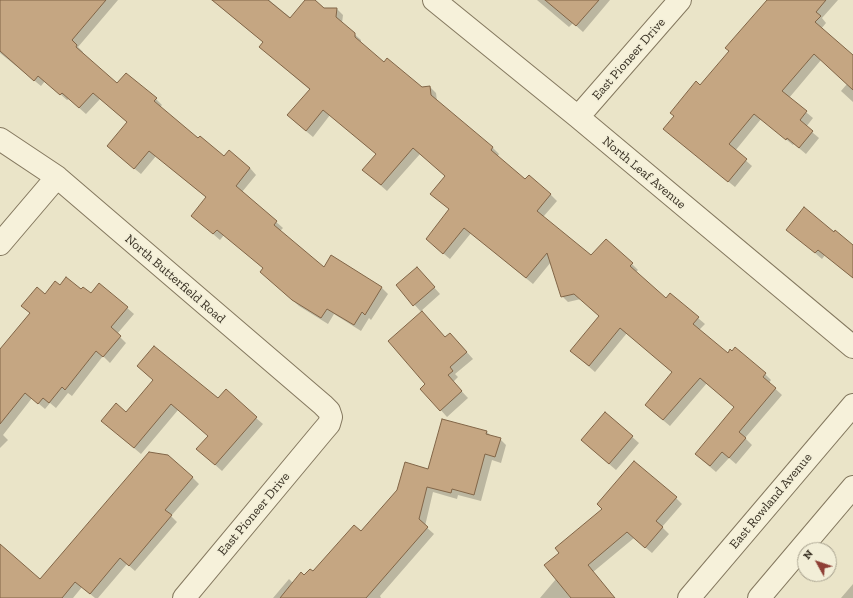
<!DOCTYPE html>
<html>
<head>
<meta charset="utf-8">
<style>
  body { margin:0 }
  #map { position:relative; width:853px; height:598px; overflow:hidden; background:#eae4c8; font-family:"Zilla Slab",serif }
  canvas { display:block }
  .north { position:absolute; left:797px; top:542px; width:40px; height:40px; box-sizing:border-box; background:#f2eed7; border:1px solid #a7a18e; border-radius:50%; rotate:310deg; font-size:11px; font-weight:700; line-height:16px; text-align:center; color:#362e21 }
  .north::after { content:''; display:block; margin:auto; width:14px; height:18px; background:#8e3f35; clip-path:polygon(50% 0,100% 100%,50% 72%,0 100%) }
</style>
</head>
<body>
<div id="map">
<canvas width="853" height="598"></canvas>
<div class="north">N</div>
</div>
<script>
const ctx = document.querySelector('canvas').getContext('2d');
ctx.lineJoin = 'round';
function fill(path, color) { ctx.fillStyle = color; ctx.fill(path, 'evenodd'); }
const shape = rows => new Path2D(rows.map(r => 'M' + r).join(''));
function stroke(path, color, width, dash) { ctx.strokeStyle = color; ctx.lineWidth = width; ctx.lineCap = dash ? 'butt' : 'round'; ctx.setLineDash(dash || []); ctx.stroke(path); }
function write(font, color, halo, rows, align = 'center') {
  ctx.font = font + ' "Zilla Slab",serif'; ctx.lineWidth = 3; ctx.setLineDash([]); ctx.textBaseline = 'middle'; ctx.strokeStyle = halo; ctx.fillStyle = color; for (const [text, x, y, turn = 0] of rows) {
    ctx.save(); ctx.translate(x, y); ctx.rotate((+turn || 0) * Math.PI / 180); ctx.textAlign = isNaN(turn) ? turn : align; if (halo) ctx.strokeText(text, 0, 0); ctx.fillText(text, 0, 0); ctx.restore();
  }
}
const shadow = shape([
  [0,0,118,0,78,47,83,52,82,54,117,85,156,99,162,105,160,107,198,139,224,157,229,152,250,168,256,175,242,192,283,228,280,231,324,268,382,288,388,294,371,320,369,318,361,331,334,314,328,324,299,306,267,278,264,269,224,235,220,240,192,216,207,198,156,156,141,174,114,152,108,146,128,123,100,99,86,114,69,99,67,100,45,81,41,86,0,53],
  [212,0,269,0,291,18,306,0,314,0,324,9,337,9,343,15,342,23,361,40,361,44,384,63,422,88,430,87,436,93,437,101,493,148,499,154,497,157,526,181,551,195,557,201,543,217,591,257,632,264,638,270,636,272,666,299,671,294,698,318,705,324,699,330,728,354,765,374,771,380,769,383,782,395,745,438,752,445,736,464,729,458,716,472,702,460,735,407,707,383,670,426,652,411,673,373,627,333,595,372,578,357,600,317,581,299,568,302,562,296,551,262,533,284,471,233,450,259,433,245,450,210,438,200,446,176,420,154,387,191,363,170,376,154,330,115,313,137,295,122,310,90,260,47,264,43],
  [537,0,610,0,583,32,573,23,569,27],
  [774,0,838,0,822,18,826,23,821,29,853,56,853,102,841,91,847,84,821,60,789,98,813,118,806,127,819,138,806,154,794,144,793,145,761,119,735,151,752,166,735,187,671,135,700,86],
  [788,230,834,233,853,246,853,278,825,255,822,259],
  [423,275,440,294,421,311,445,338,456,340,473,359,455,374,458,377,453,382,468,398,447,417,422,389,427,384,422,313,397,285],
  [100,284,134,314,117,334,126,343,110,363,103,356,72,396,68,393,56,408,50,403,45,409,32,398,3,435,8,440,0,448,0,351,30,313,23,306,60,287,81,291,91,295],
  [154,380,218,399,256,418,263,424,222,471,204,455,209,436,178,410,141,454,109,427,126,413],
  [605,413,639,443,616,470,588,446],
  [443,420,487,432,491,436,500,439,506,445,501,463,492,460,481,501,458,495,457,499,433,492,425,526,434,534,380,596,381,598,273,598,289,579,293,583,313,573,361,533,428,470],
  [192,477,199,484,171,516,177,522,135,571,127,564,98,598,95,598,82,587,73,598,1,598,0,561,40,580],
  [676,498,682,504,662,527,669,534,652,553,634,538,593,572,614,598,540,598,556,579],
  [853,584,853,598,841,598]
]);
const building = shape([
  [0,0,106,0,72,40,77,45,76,47,117,83,126,73,157,98,154,101,198,138,200,136,224,156,229,150,250,168,236,186,277,221,274,225,324,267,331,255,382,287,365,315,362,312,354,325,327,309,321,318,292,300,260,272,263,268,217,230,213,234,191,216,206,197,149,151,134,169,107,146,127,122,93,93,79,108,62,93,60,95,38,76,34,81,0,51,0,0],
  [212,0,268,0,290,18,305,0,315,0,324,8,337,8,336,17,355,33,355,37,384,62,387,58,422,87,430,86,431,95,493,147,491,150,525,179,529,175,551,194,537,211,591,255,606,239,633,263,630,266,666,298,670,293,699,317,693,324,728,353,730,349,732,351,735,347,766,373,763,377,776,388,739,432,746,438,729,458,722,452,710,466,695,454,734,407,700,378,663,420,645,405,672,372,620,328,589,366,570,351,599,316,574,294,561,297,547,253,526,278,464,228,443,254,426,239,449,209,430,194,445,176,413,148,381,185,362,170,376,154,323,110,306,131,287,115,310,89,259,47,263,42,212,0],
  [545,0,599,0,576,26,545,0],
  [767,0,826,0,816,12,821,16,815,22,853,55,853,90,814,54,782,91,807,111,800,120,813,131,799,148,787,138,786,140,754,114,729,144,747,159,728,182,663,129,674,116,670,113,696,81,700,85,729,51,725,48,767,0],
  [804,207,834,232,835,230,853,245,853,278,818,250,815,253,786,230,804,207],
  [417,267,435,287,413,306,396,285,417,267],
  [66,277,81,289,83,287,91,293,99,283,128,307,111,327,121,336,103,357,96,351,65,390,62,387,49,403,43,398,38,404,25,393,0,424,0,349,30,313,21,306,37,287,45,294,55,281,60,285,66,277],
  [422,311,445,337,450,333,467,352,450,367,453,371,448,375,462,391,440,411,420,389,425,384,388,341,422,311],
  [154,346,218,398,226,389,257,417,215,465,196,449,208,436,171,404,134,448,101,421,116,403,126,412,153,380,137,366,154,346],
  [605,412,633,436,609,464,581,440,605,412],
  [442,419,487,431,486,434,501,438,495,457,485,454,474,495,452,489,451,493,427,487,419,519,428,527,366,598,280,598,301,572,304,575,310,569,313,571,354,525,361,531,397,490,405,462,428,469,442,419],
  [149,452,168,455,193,477,165,510,172,515,129,566,120,558,90,594,75,582,62,598,0,598,0,544,40,579,149,452],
  [634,461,677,497,656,521,663,527,645,548,627,532,588,565,615,598,571,598,544,565,559,553,555,548,602,509,597,504,634,461]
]);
const minor = shape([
  [434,0,578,117,853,347],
  [578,117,680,0],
  [0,139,57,177,323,405,329,411,331,417,329,424,323,431,184,598],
  [0,244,57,177],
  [689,598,853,405],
  [759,598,853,487]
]);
const streetNames = [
  ["East Pioneer Drive",629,59,-49],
  ["North Leaf Avenue",644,173,40],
  ["North Butterfield Road",175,279,41],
  ["East Rowland Avenue",771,501,-50],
  ["East Pioneer Drive",254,514,-50]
];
fill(shadow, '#0003');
fill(building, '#c5a682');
stroke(building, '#816547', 1);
stroke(minor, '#84785f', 24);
stroke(minor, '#f6f1da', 22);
write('13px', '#362e21', '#f2eed7', streetNames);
</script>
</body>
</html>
